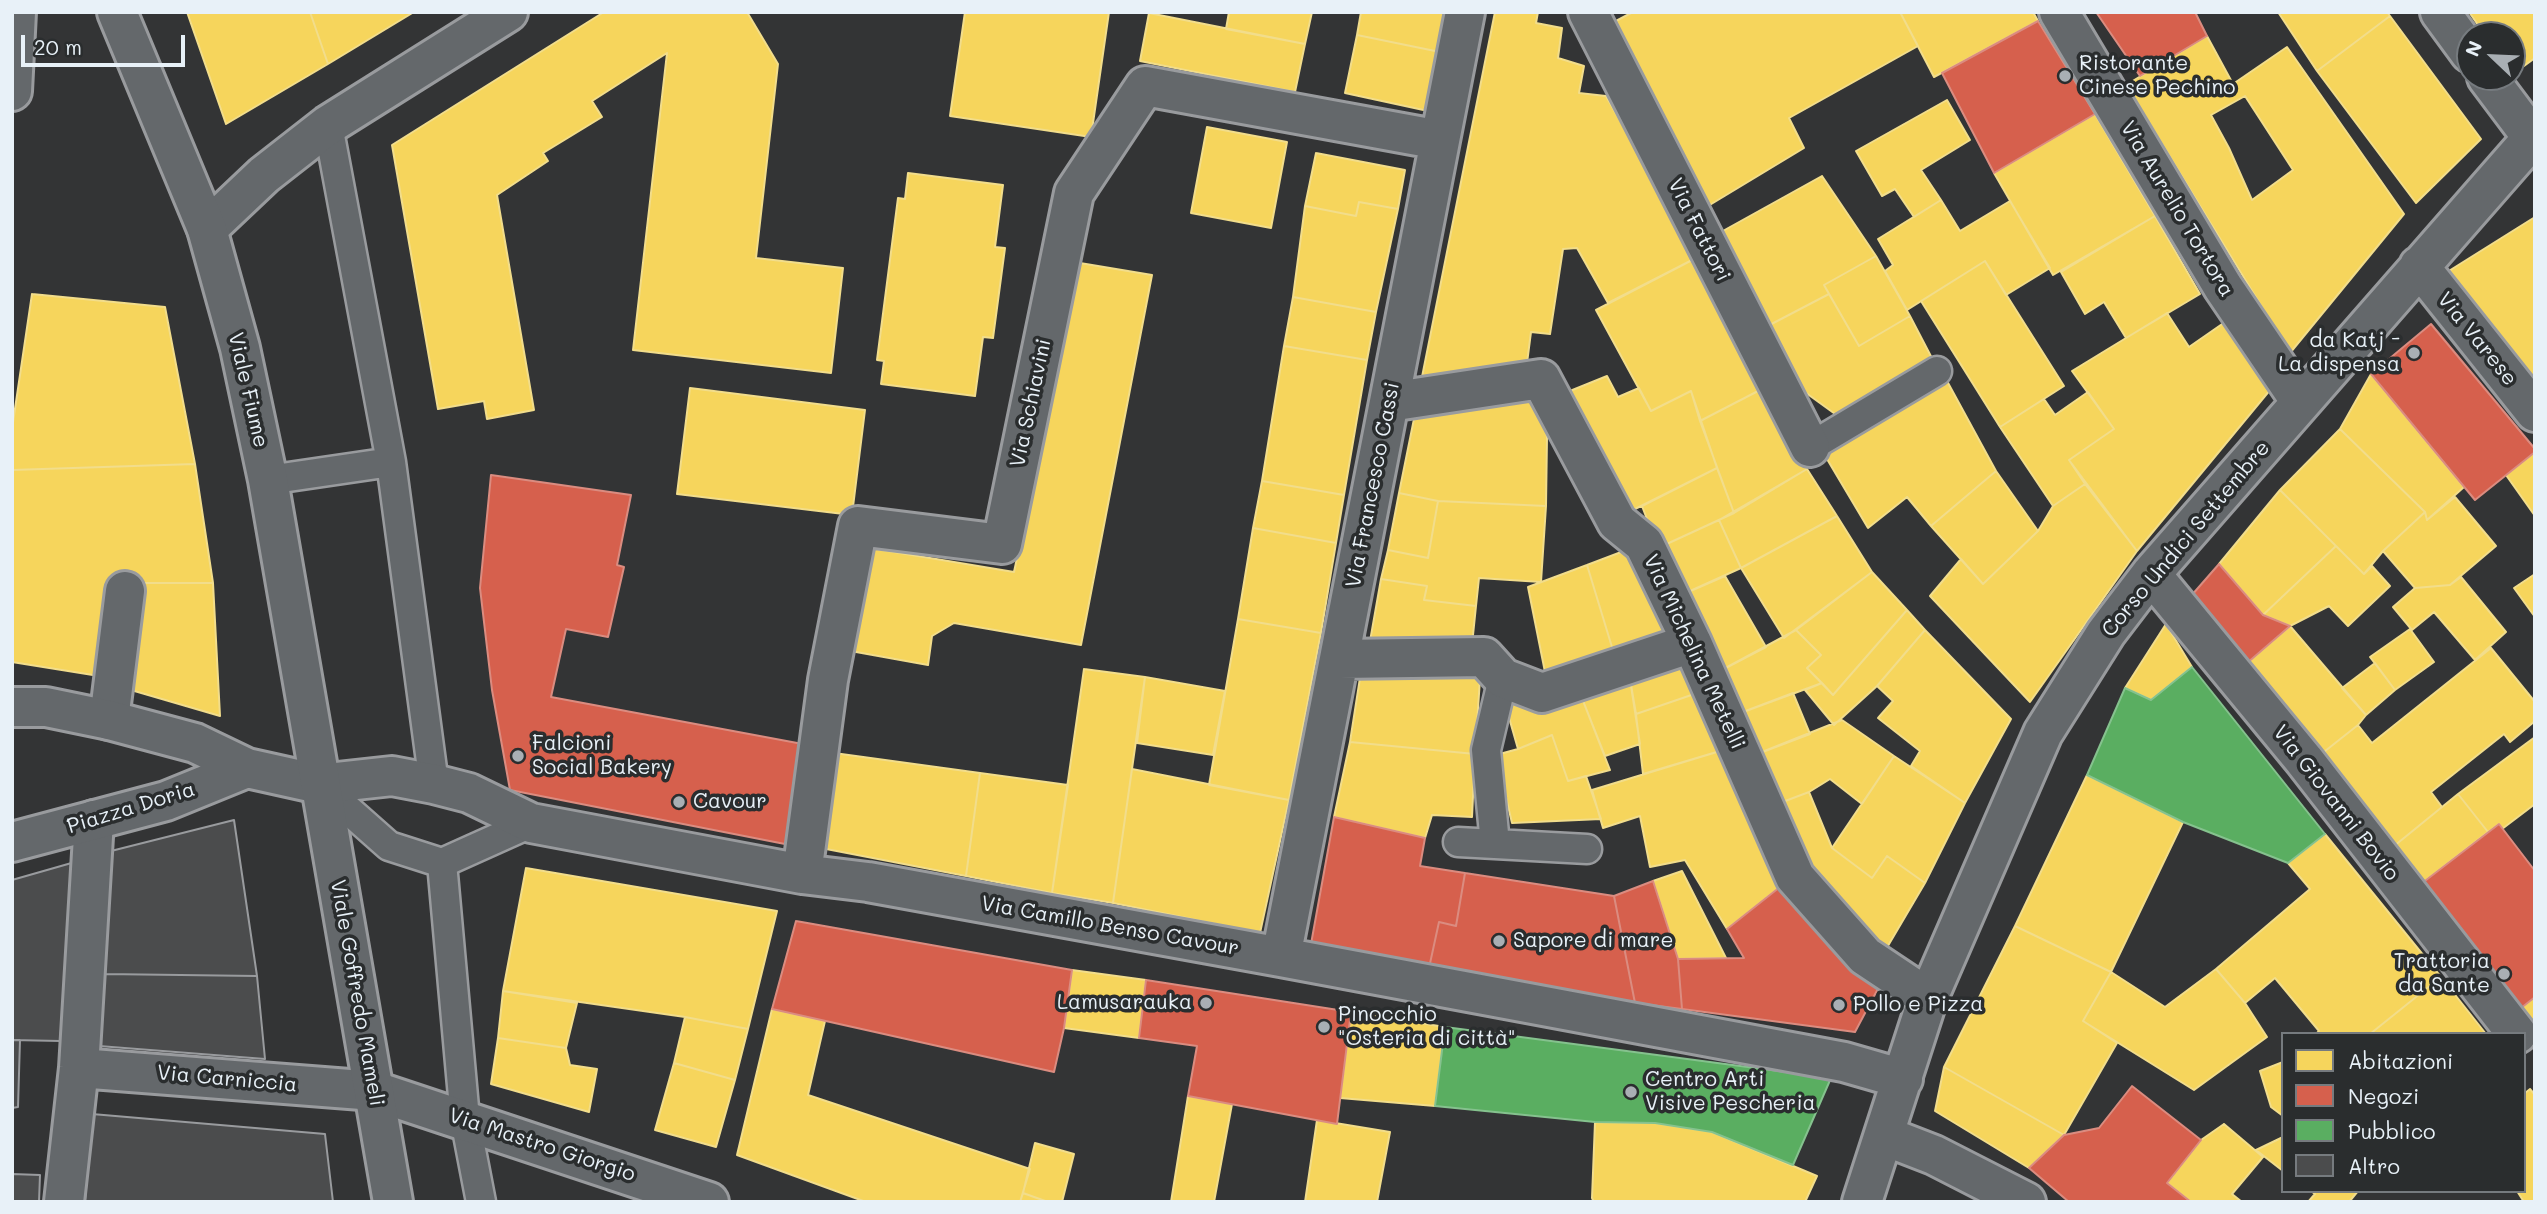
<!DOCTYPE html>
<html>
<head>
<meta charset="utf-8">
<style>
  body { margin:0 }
  #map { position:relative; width:2547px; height:1214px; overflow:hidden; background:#333435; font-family:Mali,sans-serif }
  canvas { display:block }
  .frame { position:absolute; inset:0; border:14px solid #e8f1f8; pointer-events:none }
  .legend { position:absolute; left:2281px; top:1032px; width:245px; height:161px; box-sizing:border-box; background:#2a2d2e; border:2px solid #767b7f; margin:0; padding:9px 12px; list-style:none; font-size:21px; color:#e8f1f8 }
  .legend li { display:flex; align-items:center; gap:14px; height:35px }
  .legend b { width:35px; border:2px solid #767b7f }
  .north { position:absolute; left:2456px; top:21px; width:70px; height:70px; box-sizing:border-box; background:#2a2d2e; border:2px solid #767b7f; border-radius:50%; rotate:293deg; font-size:19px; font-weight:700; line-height:28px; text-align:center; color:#e8f1f8 }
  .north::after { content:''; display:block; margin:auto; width:24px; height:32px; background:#a9afb4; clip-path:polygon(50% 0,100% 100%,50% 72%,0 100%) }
  .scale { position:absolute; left:21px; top:35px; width:164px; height:32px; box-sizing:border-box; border:4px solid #e8f1f8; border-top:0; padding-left:9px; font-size:21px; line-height:24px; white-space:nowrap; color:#e8f1f8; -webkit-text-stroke:5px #2a2d2e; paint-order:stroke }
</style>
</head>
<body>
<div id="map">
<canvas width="2547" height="1214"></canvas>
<div class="frame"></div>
<ul class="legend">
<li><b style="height:19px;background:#f6d55c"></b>Abitazioni</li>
<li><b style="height:19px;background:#d6604d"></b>Negozi</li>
<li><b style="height:19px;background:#5aae61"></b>Pubblico</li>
<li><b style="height:19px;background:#4b4c4d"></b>Altro</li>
</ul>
<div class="north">N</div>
<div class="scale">20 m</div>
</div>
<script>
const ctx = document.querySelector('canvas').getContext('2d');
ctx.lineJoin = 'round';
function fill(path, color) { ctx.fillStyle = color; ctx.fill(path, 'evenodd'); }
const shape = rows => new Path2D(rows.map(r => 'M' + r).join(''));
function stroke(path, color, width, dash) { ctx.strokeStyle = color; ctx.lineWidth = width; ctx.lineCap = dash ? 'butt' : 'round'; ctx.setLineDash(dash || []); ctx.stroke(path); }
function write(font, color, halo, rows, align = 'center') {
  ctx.font = font + ' Mali,sans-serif'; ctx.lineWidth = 7; ctx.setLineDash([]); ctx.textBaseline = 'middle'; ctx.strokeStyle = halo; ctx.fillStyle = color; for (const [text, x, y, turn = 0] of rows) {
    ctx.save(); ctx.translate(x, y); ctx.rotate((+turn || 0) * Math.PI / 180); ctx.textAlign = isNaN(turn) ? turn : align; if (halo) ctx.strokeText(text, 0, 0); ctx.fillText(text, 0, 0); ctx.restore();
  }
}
const homes = shape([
  [187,12,310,12,328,64,226,124,187,12],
  [310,12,414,12,328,64,310,12],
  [604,12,747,12,778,64,756,258,843,268,831,373,633,350,667,53,592,101,602,117,543,153,548,161,497,195,534,410,487,419,484,401,438,409,392,145,604,12],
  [965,12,1109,12,1091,137,950,116,965,12],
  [1229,12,1312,12,1305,44,1226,29,1229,12],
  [1361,12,1447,12,1440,52,1357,35,1361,12],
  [1495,12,1538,12,1536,23,1562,28,1558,58,1584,66,1579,93,1606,96,1698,257,1608,303,1577,248,1563,249,1550,334,1531,332,1527,363,1421,382,1495,12],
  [1633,12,1900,12,1918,46,1789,118,1804,148,1708,206,1614,22,1633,12],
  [1900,12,2033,12,2038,21,1934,77,1900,12],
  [2278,12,2387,12,2390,16,2317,71,2278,12],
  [2469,12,2535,12,2535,58,2513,74,2512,35,2485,35,2469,12],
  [1149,13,1305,44,1295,92,1140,61,1149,13],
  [2390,16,2481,139,2416,203,2317,71,2390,16],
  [1357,35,1440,52,1428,111,1345,93,1357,35],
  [2207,36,2233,84,2287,47,2404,214,2290,353,2126,85,2207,36],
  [2245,96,2293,170,2252,200,2229,148,2211,115,2245,96],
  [1947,100,1970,140,1921,170,1941,200,1914,217,1895,189,1882,196,1856,151,1947,100],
  [2095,114,2155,216,2053,275,1994,173,2095,114],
  [1207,127,1287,142,1271,228,1191,213,1207,127],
  [1316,153,1405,170,1398,209,1359,202,1356,216,1305,206,1316,153],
  [908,173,1003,185,995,247,1005,248,993,338,983,337,975,396,881,384,884,361,877,360,898,198,905,199,908,173],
  [1822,176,1876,256,1824,285,1829,294,1760,330,1712,237,1822,176],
  [1941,200,1960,231,2010,201,2050,268,2006,295,1985,261,1907,310,1885,271,1893,265,1878,239,1941,200],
  [1359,202,1398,209,1376,312,1293,297,1305,206,1356,216,1359,202],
  [2155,216,2200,294,2126,338,2104,302,2085,314,2061,272,2155,216],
  [2535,217,2535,419,2444,274,2535,217],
  [1876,256,1910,316,1859,346,1824,285,1876,256],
  [1698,257,1762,389,1700,421,1691,391,1651,411,1596,310,1698,257],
  [1985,261,2064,386,2000,427,1921,301,1985,261],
  [1080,263,1152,275,1081,645,954,623,932,636,928,665,845,650,864,547,1014,572,1080,263],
  [32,294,165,307,195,464,12,470,12,429,32,294],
  [1829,294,1859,346,1910,316,1935,364,1842,419,1784,377,1760,330,1829,294],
  [1293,297,1376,312,1367,360,1284,346,1293,297],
  [2167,313,2189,347,2225,322,2275,384,2137,551,2069,460,2114,429,2072,371,2167,313],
  [1284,346,1367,360,1344,495,1262,481,1284,346],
  [2371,374,2464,487,2427,520,2425,512,2340,429,2371,374],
  [1607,376,1618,397,1639,388,1651,411,1691,391,1717,468,1629,512,1565,393,1607,376],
  [1947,381,1996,471,1931,526,1907,497,1868,528,1824,454,1947,381],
  [690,388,865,410,852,515,677,494,690,388],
  [1762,389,1807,469,1734,513,1700,421,1762,389],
  [1539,391,1547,437,1546,506,1438,501,1399,493,1416,409,1539,391],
  [2088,392,2114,429,2069,460,2085,484,2053,506,2000,427,2044,399,2055,415,2088,392],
  [2340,429,2425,512,2383,551,2364,574,2280,490,2340,429],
  [2535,452,2535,516,2506,475,2535,452],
  [195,464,213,583,139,583,99,676,12,662,12,470,195,464],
  [1717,468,1734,513,1658,548,1642,506,1717,468],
  [1807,469,1837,516,1741,568,1719,520,1807,469],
  [1996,471,2038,531,1983,584,1931,526,1996,471],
  [1262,481,1344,495,1336,543,1253,528,1262,481],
  [2085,484,2137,551,2030,702,1930,596,1961,559,1983,584,2038,531,2053,506,2085,484],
  [2280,490,2336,546,2263,615,2219,564,2280,490],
  [1399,493,1438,501,1428,558,1388,550,1399,493],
  [2455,497,2496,546,2450,585,2415,588,2383,551,2425,512,2427,520,2455,497],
  [1438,501,1546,506,1541,582,1479,578,1476,606,1424,600,1427,586,1381,579,1388,550,1428,558,1438,501],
  [1837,516,1872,572,1784,638,1741,568,1837,516],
  [1719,520,1741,568,1679,596,1658,548,1719,520],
  [1253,528,1336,543,1321,633,1238,619,1253,528],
  [1637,546,1674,635,1615,657,1587,565,1637,546],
  [2336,546,2364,574,2372,566,2390,586,2348,626,2329,606,2290,626,2263,615,2336,546],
  [1587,565,1615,657,1547,682,1528,587,1587,565],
  [1872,572,1907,610,1833,695,1807,668,1821,655,1796,630,1872,572],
  [2535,574,2535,617,2514,588,2535,574],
  [1725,576,1766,647,1718,672,1679,596,1725,576],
  [2461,577,2506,632,2475,660,2434,612,2412,630,2393,607,2415,588,2450,585,2461,577],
  [1381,579,1427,586,1424,600,1476,606,1472,645,1369,647,1381,579],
  [139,583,213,583,220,716,131,690,139,583],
  [1907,610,1925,630,1877,686,1834,725,1805,690,1822,683,1833,695,1907,610],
  [1238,619,1321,633,1289,800,1209,785,1238,619],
  [2166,624,2192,667,2151,700,2125,688,2166,624],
  [2290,626,2366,715,2358,725,2315,759,2239,670,2290,626],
  [2410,629,2434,662,2395,690,2370,657,2410,629],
  [1796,630,1821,655,1807,668,1822,683,1735,715,1718,672,1796,630],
  [1925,630,2011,719,1965,803,1911,766,1920,751,1878,718,1893,701,1877,686,1925,630],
  [2491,648,2535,702,2535,721,2510,742,2504,734,2431,792,2442,807,2388,851,2315,759,2358,725,2372,743,2491,648],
  [1688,651,1706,690,1636,714,1629,673,1688,651],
  [2375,663,2395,690,2366,715,2342,688,2375,663],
  [1481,664,1475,754,1350,742,1362,665,1481,664],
  [1084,669,1145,677,1113,903,1052,893,1084,669],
  [1629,673,1640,744,1605,756,1578,688,1629,673],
  [1145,677,1225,691,1213,755,1137,743,1145,677],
  [1578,688,1610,770,1568,781,1552,735,1518,749,1506,707,1578,688],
  [1706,690,1730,748,1643,774,1636,714,1706,690],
  [1793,693,1810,734,1752,756,1735,715,1793,693],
  [1842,720,1894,756,1862,804,1830,779,1809,792,1772,806,1752,756,1842,720],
  [1552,735,1568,781,1586,776,1601,819,1512,823,1496,755,1518,749,1552,735],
  [2535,737,2535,804,2502,829,2499,824,2488,832,2458,794,2535,737],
  [1350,742,1475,754,1472,817,1432,815,1425,838,1334,817,1350,742],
  [1730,748,1790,879,1727,929,1685,860,1650,867,1640,816,1603,828,1592,790,1730,748],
  [834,753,980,773,966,876,821,848,834,753],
  [1894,756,1965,803,1925,883,1887,856,1872,878,1832,848,1894,756],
  [1132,769,1289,800,1260,933,1113,903,1132,769],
  [980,773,1068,785,1052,893,966,876,980,773],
  [2087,775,2183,822,2111,972,2015,926,2087,775],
  [1809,792,1832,848,1872,878,1887,856,1925,883,1882,956,1799,870,1772,806,1809,792],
  [2458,794,2488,832,2417,887,2388,851,2458,794],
  [2325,834,2441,977,2370,1034,2316,1034,2319,1031,2275,978,2245,1003,2216,969,2310,889,2288,863,2325,834],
  [526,868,777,911,748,1029,685,1017,503,991,526,868],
  [1682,871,1726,958,1678,959,1653,881,1682,871],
  [2015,926,2111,972,2083,1021,2117,1043,2064,1135,1944,1067,2015,926],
  [2216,969,2245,1003,2267,1037,2194,1090,2083,1021,2111,972,2165,1007,2216,969],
  [1072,970,1146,980,1139,1038,1064,1028,1072,970],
  [2441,977,2486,1034,2370,1034,2441,977],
  [503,991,577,1003,566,1048,498,1038,503,991],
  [2535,997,2535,1035,2516,1012,2535,997],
  [772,1009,825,1021,808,1095,1030,1169,1020,1202,866,1202,737,1155,772,1009],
  [1351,1012,1445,1027,1435,1106,1340,1098,1351,1012],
  [685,1017,748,1029,735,1080,674,1063,685,1017],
  [498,1038,566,1048,570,1065,597,1069,589,1112,491,1084,498,1038],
  [2283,1062,2283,1116,2271,1107,2260,1071,2283,1062],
  [674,1063,735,1080,716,1147,655,1130,674,1063],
  [1944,1067,2064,1135,2029,1168,1935,1111,1944,1067],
  [2530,1089,2535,1095,2535,1202,2524,1202,2517,1191,2524,1191,2524,1094,2530,1089],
  [1188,1096,1232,1104,1214,1202,1171,1202,1188,1096],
  [1317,1120,1390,1132,1377,1202,1305,1202,1317,1120],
  [1595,1122,1655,1123,1712,1132,1817,1176,1805,1202,1594,1202,1592,1198,1595,1122],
  [2224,1124,2263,1157,2232,1194,2242,1202,2191,1202,2167,1183,2201,1140,2224,1124],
  [2283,1137,2283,1171,2256,1150,2283,1137],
  [1035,1143,1074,1154,1062,1202,1048,1202,1023,1193,1035,1143],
  [2311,1191,2358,1191,2349,1202,2308,1202,2315,1194,2311,1191],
  [1023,1193,1048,1202,1020,1202,1023,1193]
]);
const shops = shape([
  [2096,12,2195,12,2207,36,2140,76,2096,12],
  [2038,21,2095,114,1994,173,1942,73,2038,21],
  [2431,324,2535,449,2535,452,2475,500,2371,374,2431,324],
  [491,475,631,495,617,565,624,567,608,637,566,629,551,697,808,745,790,845,510,790,492,690,480,588,491,475],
  [2219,564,2263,615,2290,626,2239,670,2184,604,2219,564],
  [1334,817,1425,838,1420,866,1465,873,1456,926,1439,922,1429,968,1311,944,1334,817],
  [2499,824,2535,871,2535,997,2516,1012,2417,887,2499,824],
  [1465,873,1614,896,1635,1003,1429,968,1439,922,1456,926,1465,873],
  [1790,879,1881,983,1855,1032,1682,1009,1678,959,1744,958,1727,929,1790,879],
  [1653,881,1678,959,1682,1009,1635,1003,1614,896,1653,881],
  [796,921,1072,970,1064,1028,1054,1072,772,1009,796,921],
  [1146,980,1351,1012,1337,1124,1188,1096,1197,1046,1139,1038,1146,980],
  [2132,1086,2201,1140,2167,1183,2191,1202,2069,1202,2029,1168,2064,1135,2099,1128,2132,1086]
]);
const public = shape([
  [2192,667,2325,834,2288,863,2183,822,2087,775,2125,688,2151,700,2192,667],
  [1445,1027,1831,1078,1793,1165,1712,1132,1655,1123,1595,1122,1435,1106,1445,1027]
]);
const building = shape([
  [234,820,257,976,104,974,111,851,234,820],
  [75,862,60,1041,12,1040,12,880,75,862],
  [104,974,257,976,265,1059,99,1046,104,974],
  [12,1040,20,1040,18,1107,12,1108,12,1040],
  [92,1114,325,1134,333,1202,85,1202,92,1114],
  [12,1174,40,1175,39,1202,12,1202,12,1174]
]);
const lane = shape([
  [328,125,391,462,434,784],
  [1810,447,1937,371],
  [268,480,391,462],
  [319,784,389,846,442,863,531,823],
  [1458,842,1587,849],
  [1495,844,1486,750,1503,678],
  [442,863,465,1119,481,1202]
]);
const street = shape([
  [1588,12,1810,447],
  [2059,12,2223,287,2301,402],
  [2440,12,2470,53],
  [2487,77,2532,137],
  [12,91,16,12],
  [207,229,264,175,328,125,508,12],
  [2419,266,2535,412],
  [1389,402,1541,379,1617,522,1644,544,1692,643,1795,877,1865,956,1928,998],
  [2151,574,2304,760,2517,1034],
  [1339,659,1484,657,1503,678,1542,693,1692,643],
  [109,720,125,591],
  [319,784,392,776,434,784,469,793,531,823,802,874,868,882,1281,957,1844,1062,1903,1079],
  [802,874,828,680,858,526,1002,544,1074,193,1145,86,1440,140],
  [1281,957,1465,12],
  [79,1068,375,1091,709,1202],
  [1885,1136,1934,1155,2026,1202],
  [64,1202,79,1068,94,820],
  [1862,1202,1928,998,2043,733,2106,633,2151,574,2535,135]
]);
const secondary = shape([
  [12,707,46,707,109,720,195,743,247,768,319,784],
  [12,842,166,801,247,768]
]);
const primary = shape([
  [117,12,207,229,240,348,268,480,393,1202]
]);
const markers = [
  [2065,76,7,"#a9afb4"],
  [2414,353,7,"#a9afb4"],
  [518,756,7,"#a9afb4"],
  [679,802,7,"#a9afb4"],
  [1499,941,7,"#a9afb4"],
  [2504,974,7,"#a9afb4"],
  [1206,1003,7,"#a9afb4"],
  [1839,1005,7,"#a9afb4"],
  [1324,1027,7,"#a9afb4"],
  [1631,1092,7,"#a9afb4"]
];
const poiNames = [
  ["Ristorante",2079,64],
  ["Cinese Pechino",2079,88],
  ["da Katj -",2400,341,"right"],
  ["La dispensa",2400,365,"right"],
  ["Falcioni",532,744],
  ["Social Bakery",532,768],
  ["Cavour",693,802],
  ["Sapore di mare",1513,941],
  ["Trattoria",2490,962,"right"],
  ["da Sante",2490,986,"right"],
  ["Lamusarauka",1192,1003,"right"],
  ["Pollo e Pizza",1853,1005],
  ["Pinocchio",1338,1015],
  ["\"Osteria di città\"",1338,1039],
  ["Centro Arti",1645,1080],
  ["Visive Pescheria",1645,1104]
];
const streetNames = [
  ["Via Aurelio Tortora",2177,209,59],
  ["Via Fattori",1699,230,63],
  ["Via Varese",2477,339,51],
  ["Viale Fiume",248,390,77],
  ["Via Schiavini",1031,403,-78],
  ["Via Francesco Cassi",1373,485,-79],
  ["Corso Undici Settembre",2186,539,-50],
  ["Via Michelina Metelli",1694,652,65],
  ["Via Giovanni Bovio",2336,803,52],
  ["Piazza Doria",131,808,-17],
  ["Via Camillo Benso Cavour",1110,926,10],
  ["Viale Goffredo Mameli",357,993,80],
  ["Via Carniccia",227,1079,5],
  ["Via Mastro Giorgio",542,1145,18]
];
fill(homes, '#f6d55c');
stroke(homes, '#f2dd8b', 2);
fill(shops, '#d6604d');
stroke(shops, '#db8c80', 2);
fill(public, '#5aae61');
stroke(public, '#85c28e', 2);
fill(building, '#4b4c4d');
stroke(building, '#999b9e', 2);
stroke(lane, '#999b9e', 33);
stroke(street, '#999b9e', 44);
stroke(secondary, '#999b9e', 44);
stroke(primary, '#999b9e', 44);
stroke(lane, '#64686b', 28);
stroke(street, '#64686b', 38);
stroke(secondary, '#64686b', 38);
stroke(primary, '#64686b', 38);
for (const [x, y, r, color] of markers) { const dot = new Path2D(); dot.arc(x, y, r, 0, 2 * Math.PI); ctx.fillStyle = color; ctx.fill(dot); stroke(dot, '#2a2d2e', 2.5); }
write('21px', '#e8f1f8', '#2a2d2e', poiNames, 'left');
write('21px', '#e8f1f8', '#2a2d2e', streetNames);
</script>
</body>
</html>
